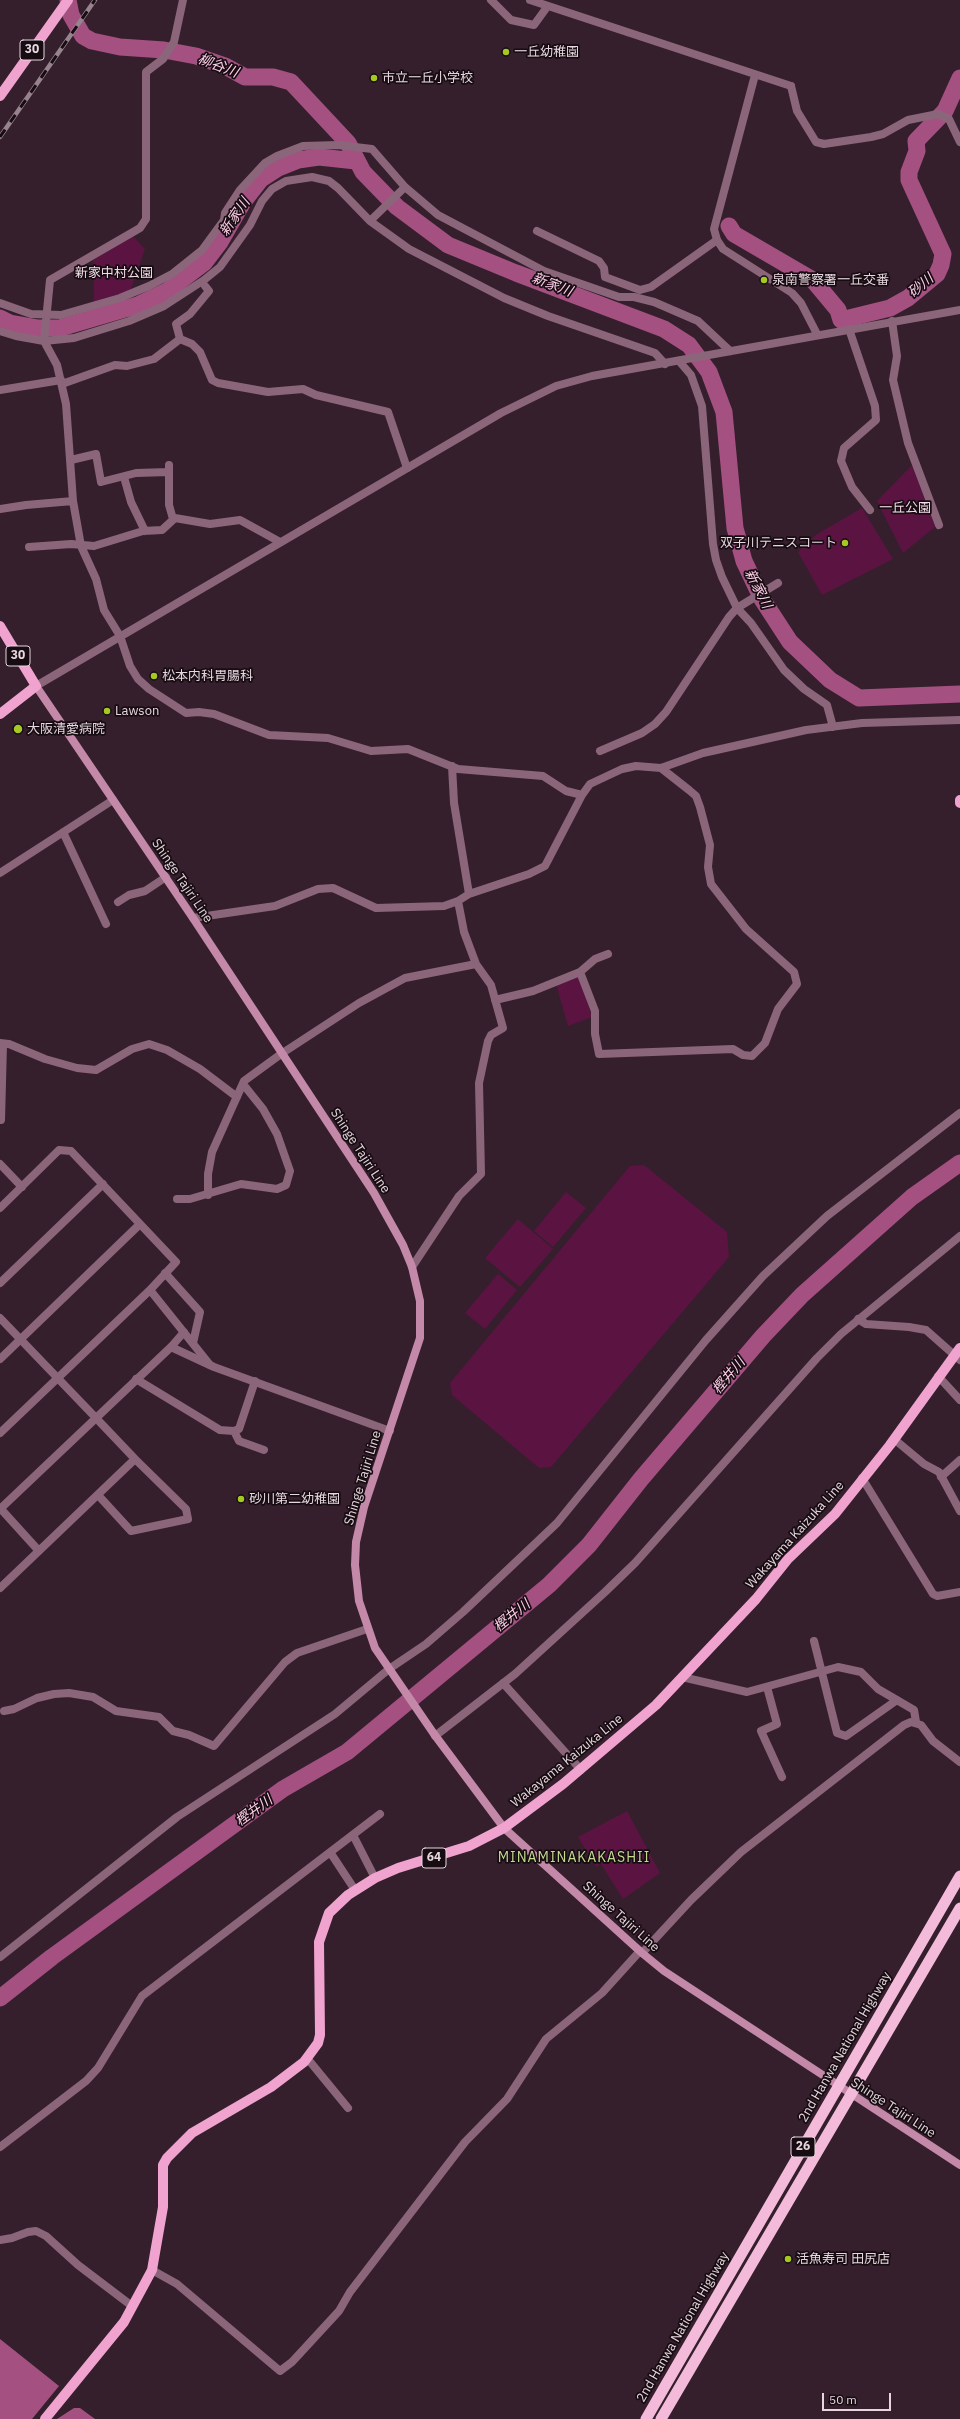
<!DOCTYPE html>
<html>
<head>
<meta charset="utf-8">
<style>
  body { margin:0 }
  #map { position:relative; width:960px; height:2419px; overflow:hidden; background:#361f2c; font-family:"IBM Plex Sans",sans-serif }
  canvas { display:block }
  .scale { position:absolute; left:822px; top:2393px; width:69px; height:18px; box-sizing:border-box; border:2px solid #e6d6de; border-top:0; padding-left:5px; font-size:12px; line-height:14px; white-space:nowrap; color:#e6d6de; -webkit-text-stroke:3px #170c12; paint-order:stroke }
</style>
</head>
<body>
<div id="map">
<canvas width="960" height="2419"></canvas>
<div class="scale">50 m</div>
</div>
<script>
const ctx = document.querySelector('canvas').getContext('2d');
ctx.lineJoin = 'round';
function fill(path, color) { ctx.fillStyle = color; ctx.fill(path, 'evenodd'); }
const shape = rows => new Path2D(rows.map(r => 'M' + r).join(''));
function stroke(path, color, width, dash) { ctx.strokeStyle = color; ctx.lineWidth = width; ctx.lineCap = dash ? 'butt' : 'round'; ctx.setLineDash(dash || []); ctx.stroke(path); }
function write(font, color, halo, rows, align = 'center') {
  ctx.font = font + ' "IBM Plex Sans","Noto Sans JP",sans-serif'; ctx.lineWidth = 3.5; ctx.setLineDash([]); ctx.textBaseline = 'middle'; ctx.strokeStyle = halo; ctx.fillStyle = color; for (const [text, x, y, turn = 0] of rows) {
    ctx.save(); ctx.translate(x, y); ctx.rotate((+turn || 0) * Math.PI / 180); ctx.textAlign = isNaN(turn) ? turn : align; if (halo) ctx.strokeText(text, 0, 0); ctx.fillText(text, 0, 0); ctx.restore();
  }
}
const green = shape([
  [133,236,145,249,130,291,94,302,93,260],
  [912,465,935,527,903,553,877,501],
  [862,508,893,559,822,595,798,552,817,534],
  [579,977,592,1017,568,1026,556,984],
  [644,1165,727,1232,729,1257,551,1467,539,1468,452,1395,450,1383,630,1166],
  [566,1192,586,1208,553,1247,534,1231],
  [518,1219,553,1249,520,1287,485,1258],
  [498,1274,517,1290,485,1329,465,1313],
  [627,1811,660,1873,623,1899,601,1864,596,1867,578,1837]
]);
const water = shape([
  [0,2339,59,2386,32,2419,0,2419],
  [74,2408,80,2408,95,2419,57,2419]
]);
const river = shape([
  [68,0,71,15,83,36,92,41,120,47,164,50,196,56,225,66,245,77,273,77,291,82,348,143,363,172,397,207,448,245,516,273,664,329,689,345,709,372,724,412,735,528,744,561,762,599,790,642,830,680,859,698,960,694],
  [729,226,734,234,813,280,838,310,841,320,890,308,908,298,937,274,941,265,943,254,909,180,909,172,917,151,916,141,945,111,960,78],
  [0,318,10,323,38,328,60,328,138,305,167,291,204,263,220,242,243,202,261,179,278,168,298,160,319,157,356,161],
  [0,1998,52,1957,283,1789,347,1752,549,1585,589,1545,641,1479,763,1336,802,1295,912,1197,960,1163]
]);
const minor = shape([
  [183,0,174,42,163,59,146,72,146,219,140,228,50,280,44,341,74,338,129,321,164,306,204,280,220,267,250,225,262,201,272,189,286,181,312,177,329,181,338,188,370,221,409,249,504,298,548,316,655,353,665,364],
  [491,0,511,20,534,25,547,7],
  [791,86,797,111,816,142,824,144,871,137,883,134,908,120,938,114,949,119,960,142],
  [370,221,405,187],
  [537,231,599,261,604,268,605,277,640,290,651,287,717,240],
  [0,303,31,314,61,315,120,298,149,286,172,274,202,250,224,220,225,213,240,190,265,163,277,156,303,146,338,145,372,149,405,187,438,215,544,271,619,297,634,297,654,302,698,321,730,351],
  [892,321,897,356,893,380,908,443,939,525],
  [849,329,875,406,876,420,844,448,841,461,852,487,870,510],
  [0,331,16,336,44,341,57,365,66,404,73,501,81,546,96,579,104,610,120,636,130,666,138,679,149,689,186,713,199,712,214,714,269,735,328,738,371,751,408,749,458,769,543,776,566,791,582,795],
  [180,339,176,324,190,314,209,291,205,286],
  [679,361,691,375,702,406,713,544,716,560,722,577,737,608,751,623,784,670,804,689,827,705,833,727],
  [62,384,115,365,127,366,154,359,180,339,192,344,200,352,212,380,218,383,268,392,303,389,316,395,388,412,407,468],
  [0,390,61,380],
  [71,460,96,454,101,482,136,473,169,472],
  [169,465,169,505,173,519],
  [124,477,131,502,145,531],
  [0,509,26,505,73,501],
  [29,547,71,544,94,546,143,531,162,530,175,518,210,524,240,520,280,542],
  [600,751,642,733,655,724,666,712,729,617,737,608,778,583],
  [452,766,454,803,469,894],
  [63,832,106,924],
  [0,873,113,800],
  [118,902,129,895,145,891,166,877],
  [193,918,275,906,318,889,333,888,376,908,444,906,458,901,469,894,529,874,545,866,582,795,590,784,622,769,636,766,661,768,703,753,806,730,862,723,960,720],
  [580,972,595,1011,595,1034,599,1054,733,1049,743,1055,752,1056,765,1043,778,1009,797,984,794,972,746,929,711,884,708,867,710,845,700,807,696,796,689,790,661,768],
  [495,1000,533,991,580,972,595,959,608,954],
  [0,1043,9,1044,45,1059,77,1068,96,1070,132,1049,149,1044,167,1050,200,1069,237,1097],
  [1,1120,3,1044],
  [0,1164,22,1187],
  [208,1195,208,1174,212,1152,244,1081,281,1054,359,1003,405,978,476,964],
  [177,1199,190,1199,241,1184,277,1189,286,1185,290,1171,277,1134,263,1109,243,1084],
  [0,1208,59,1150,71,1151,176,1262,150,1290,0,1433],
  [412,1267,459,1196,481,1174,479,1083,488,1041,491,1035,503,1028,491,985,476,964,464,932,458,901],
  [165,1273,200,1312,193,1343],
  [0,1283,103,1184],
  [150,1290,210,1365],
  [858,1319,866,1324,909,1327,926,1330,960,1360],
  [171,1347,184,1332],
  [0,1359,140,1224],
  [938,1376,960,1400],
  [136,1379,220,1430,234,1431,239,1429,255,1381],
  [234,1431,239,1441,264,1450],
  [894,1439,924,1464,939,1472,960,1511],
  [941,1477,960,1460],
  [862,1478,933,1594,937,1596,960,1592],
  [98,1495,131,1531,188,1519,186,1509,135,1459],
  [0,1508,39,1551],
  [0,1588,135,1459,96,1418],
  [814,1641,837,1733,846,1736,897,1700],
  [682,1677,747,1692,838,1667,861,1672,878,1689,914,1710,916,1722],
  [503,1683,581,1770],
  [767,1687,777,1724,761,1731,782,1777],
  [4,1711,14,1709,37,1698,54,1694,69,1693,93,1697,116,1711,159,1717,173,1731,189,1735,214,1746,285,1662,297,1653,367,1629],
  [435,1736,515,1674,605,1592,635,1563,817,1358,841,1334,960,1236],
  [353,1835,375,1878],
  [330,1852,355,1890],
  [0,1957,177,1817,335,1714,389,1669,426,1644,463,1612,557,1523,706,1340,763,1276,827,1216,960,1113],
  [307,2058,348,2108],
  [0,2147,86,2081,98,2068,142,1996,380,1814],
  [0,2240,12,2238,28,2232,36,2231,46,2236,78,2265,132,2306],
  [152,2270,177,2284,280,2371,292,2362,339,2311,350,2292,465,2142,507,2099,546,2039,602,1993,640,1951]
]);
const tertiary = shape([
  [530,0,791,86],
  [755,75,714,229,717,240,723,249,792,293,801,303,817,334],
  [36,686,501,413,556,386,592,376,960,310],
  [0,1318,96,1418],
  [0,1509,171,1347,214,1367,390,1431],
  [642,1953,691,1900,741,1852,904,1725,911,1722,921,1725,933,1741,960,1762]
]);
const secondary = shape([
  [36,686,193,918,374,1193,403,1245,412,1267,420,1301,420,1338,364,1507,356,1542,355,1565,359,1601,375,1648,434,1734,504,1828,642,1953,664,1971,960,2165]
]);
const primary = shape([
  [0,96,68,0],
  [0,626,36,686,0,714],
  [960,800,960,803],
  [45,2419,124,2322,152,2270,163,2207,163,2165,167,2158,192,2133,271,2087,304,2062,318,2043,320,2035,319,1942,329,1913,348,1895,375,1878,398,1868,469,1846,504,1828,563,1784,656,1705,756,1599,788,1559,835,1514,890,1445,960,1348]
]);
const trunk = shape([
  [646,2419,960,1876],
  [661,2419,960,1908]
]);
const rail = shape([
  [0,137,95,0]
]);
const markers = [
  [506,52,4,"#a5c823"],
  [374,78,4,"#a5c823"],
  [764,280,4,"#a5c823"],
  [845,543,4,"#a5c823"],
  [154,676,4,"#a5c823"],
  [107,711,4,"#a5c823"],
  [18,729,5,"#a5c823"],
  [241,1499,4,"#a5c823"],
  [788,2259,4,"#a5c823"]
];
const shields = [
  [32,50,24],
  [18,656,24],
  [434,1858,24],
  [803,2147,24]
];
const shieldNames = [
  ["30",32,50],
  ["30",18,656],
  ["64",434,1858],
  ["26",803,2147]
];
const poiNames = [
  ["一丘幼稚園",514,52],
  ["市立一丘小学校",382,78],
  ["泉南警察署一丘交番",772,280],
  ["双子川テニスコート",837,543,"right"],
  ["松本内科胃腸科",162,676],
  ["Lawson",115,711],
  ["大阪清愛病院",27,729],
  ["砂川第二幼稚園",249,1499],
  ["活魚寿司 田尻店",796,2259]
];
const parkNames = [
  ["新家中村公園",114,273],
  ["一丘公園",905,508]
];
const streetNames = [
  ["Shinge Tajiri Line",182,881,56],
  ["Shinge Tajiri Line",360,1151,57],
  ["Shinge Tajiri Line",363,1478,-73],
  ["Wakayama Kaizuka Line",795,1535,-48],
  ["Wakayama Kaizuka Line",567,1761,-39],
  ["Shinge Tajiri Line",621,1917,42],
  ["2nd Hanwa National Highway",845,2047,-60],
  ["Shinge Tajiri Line",893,2108,33],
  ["2nd Hanwa National Highway",683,2327,-60]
];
const waterNames = [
  ["柳谷川",218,66,21],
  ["新家川",235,217,-56],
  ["新家川",552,285,21],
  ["砂川",921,286,-40],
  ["新家川",758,589,63],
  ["樫井川",729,1376,-50],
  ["樫井川",512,1616,-39],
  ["樫井川",254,1811,-36]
];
const neighbourhoodNames = [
  ["MINAMINAKAKASHII",574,1858]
];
fill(green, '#5b1342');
fill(water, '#a45182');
stroke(river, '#a45182', 17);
stroke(minor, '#8b667a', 8);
stroke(tertiary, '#8b667a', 8);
stroke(secondary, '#c488a9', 8);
stroke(primary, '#f0a3ce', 10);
stroke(trunk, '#f3bad9', 11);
stroke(rail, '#96838d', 4.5);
stroke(rail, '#170c12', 3, [9]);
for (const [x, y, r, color] of markers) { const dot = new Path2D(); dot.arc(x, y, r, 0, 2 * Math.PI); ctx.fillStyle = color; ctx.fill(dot); stroke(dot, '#170c12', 1.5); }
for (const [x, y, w] of shields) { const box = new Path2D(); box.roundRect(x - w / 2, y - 10, w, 20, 3); ctx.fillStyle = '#170c12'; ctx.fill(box); stroke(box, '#e6d6de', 1); }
write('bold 12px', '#e6d6de', null, shieldNames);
write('13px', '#e6d6de', '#170c12', poiNames, 'left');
write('13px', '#f3dbe7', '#170c12', parkNames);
write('13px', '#e6d6de', '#170c12', streetNames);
write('italic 14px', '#fdcee7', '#170c12', waterNames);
ctx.letterSpacing = '1px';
write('14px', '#c4da90', '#170c12', neighbourhoodNames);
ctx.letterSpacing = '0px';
</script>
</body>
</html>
